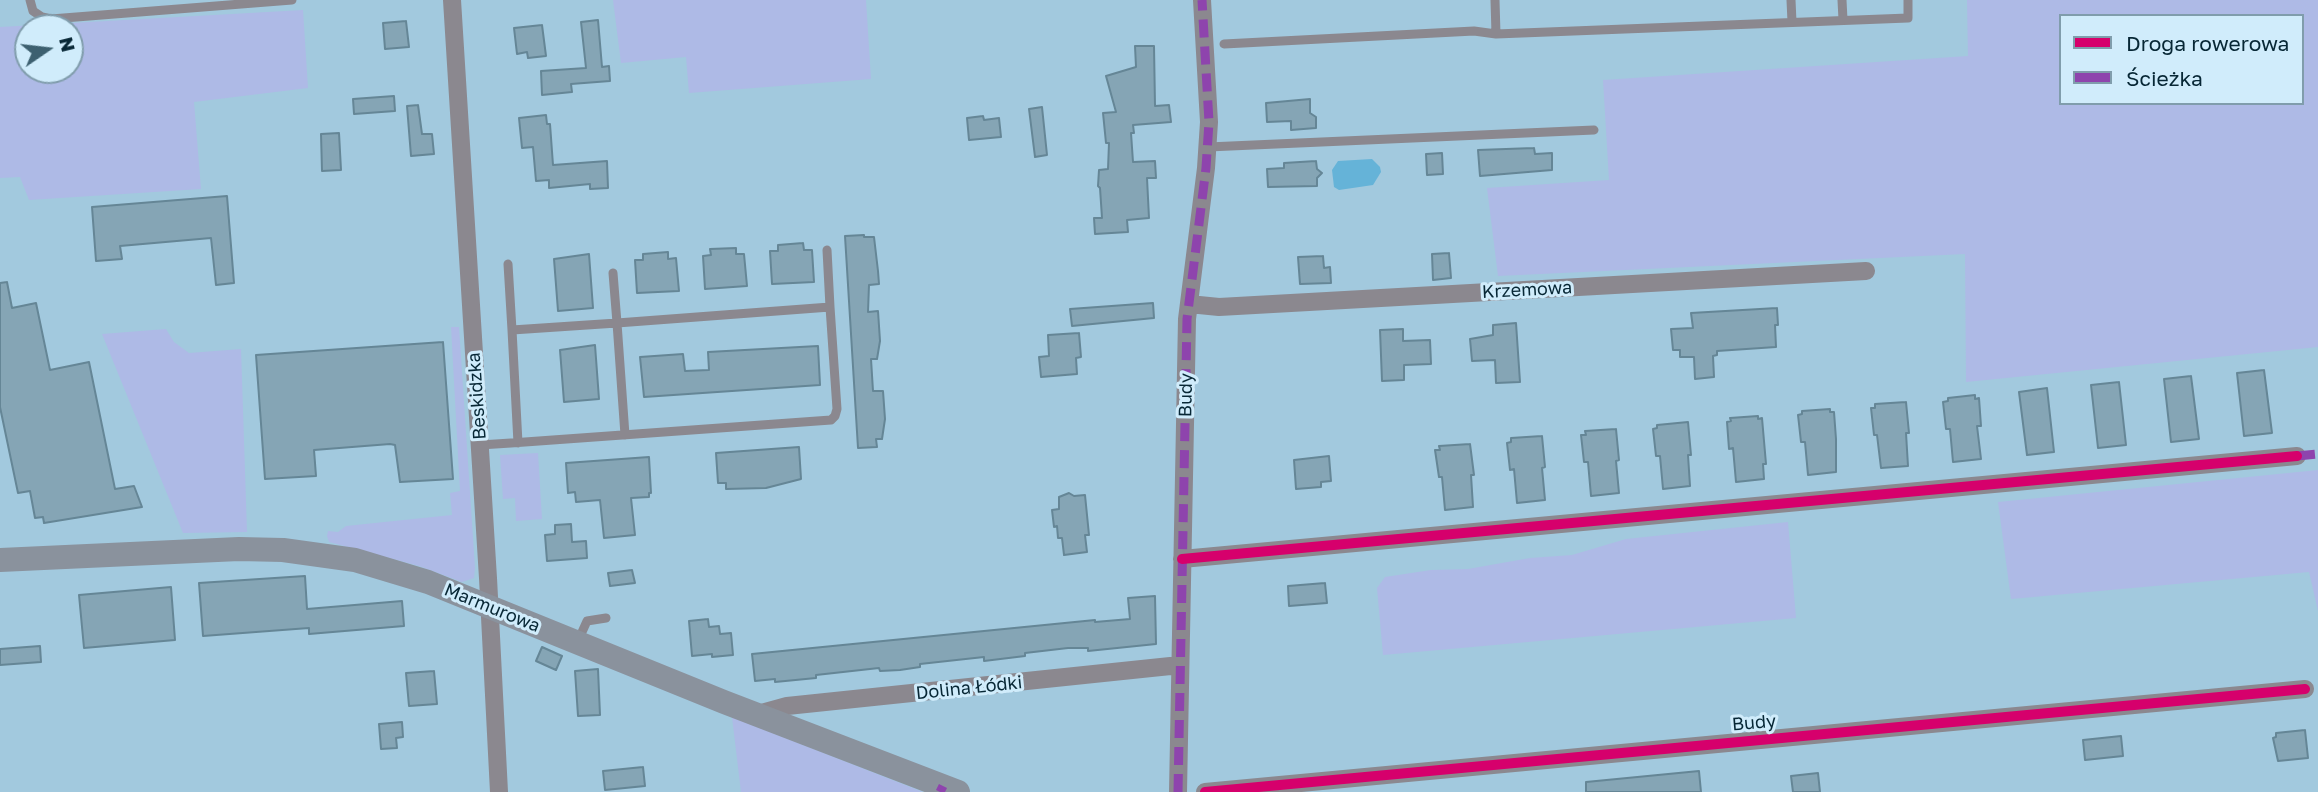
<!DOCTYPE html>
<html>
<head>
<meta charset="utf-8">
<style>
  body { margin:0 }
  #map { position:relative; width:2318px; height:792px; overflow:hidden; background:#a2c9de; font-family:"Golos Text",sans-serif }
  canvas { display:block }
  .legend { position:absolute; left:2059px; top:14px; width:245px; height:91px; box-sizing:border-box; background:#d0ecfb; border:2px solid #809dac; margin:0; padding:9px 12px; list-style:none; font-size:21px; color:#072735 }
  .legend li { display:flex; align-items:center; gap:14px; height:35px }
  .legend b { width:35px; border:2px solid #809dac }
  .north { position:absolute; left:14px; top:14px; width:70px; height:70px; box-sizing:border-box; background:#d0ecfb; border:2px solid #809dac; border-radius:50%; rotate:76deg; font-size:19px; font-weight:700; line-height:28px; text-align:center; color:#072735 }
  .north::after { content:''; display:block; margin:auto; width:24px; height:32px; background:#3d6070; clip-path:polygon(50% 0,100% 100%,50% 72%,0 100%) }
</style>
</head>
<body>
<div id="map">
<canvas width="2318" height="792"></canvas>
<ul class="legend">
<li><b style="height:9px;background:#d6006c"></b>Droga rowerowa</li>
<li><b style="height:9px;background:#8e44ad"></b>Ścieżka</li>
</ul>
<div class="north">N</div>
</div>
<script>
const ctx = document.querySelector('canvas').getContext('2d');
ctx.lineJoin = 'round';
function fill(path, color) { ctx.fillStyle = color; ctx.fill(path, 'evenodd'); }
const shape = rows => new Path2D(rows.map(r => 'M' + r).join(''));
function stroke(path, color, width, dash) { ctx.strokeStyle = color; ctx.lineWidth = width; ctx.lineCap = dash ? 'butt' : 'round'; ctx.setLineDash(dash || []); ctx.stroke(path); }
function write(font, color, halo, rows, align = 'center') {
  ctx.font = font + ' "Golos Text",sans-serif'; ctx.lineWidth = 6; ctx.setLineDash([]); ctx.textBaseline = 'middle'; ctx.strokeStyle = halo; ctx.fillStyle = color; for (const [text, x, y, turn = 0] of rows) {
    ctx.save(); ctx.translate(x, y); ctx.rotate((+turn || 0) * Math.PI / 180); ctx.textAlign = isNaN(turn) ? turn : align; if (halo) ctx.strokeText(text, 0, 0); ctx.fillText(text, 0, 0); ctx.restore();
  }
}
const green = shape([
  [613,0,866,0,871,79,689,93,686,57,621,63],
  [1967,0,2318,0,2318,347,1966,382,1965,254,1498,276,1487,188,1609,180,1603,80,1968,56],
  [2061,16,2302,16,2302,103,2061,103],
  [303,10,308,88,194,102,201,189,29,200,20,177,0,178,0,27],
  [28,28,70,28,70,70,28,70],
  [451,327,459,327,475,568,474,578,462,582,419,566,329,542,327,536,328,531,338,532,346,526,452,515,450,493,460,491],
  [166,329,174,342,189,353,241,349,247,532,183,533,102,334],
  [538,453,542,519,516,521,515,498,503,499,500,455],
  [2318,470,2318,611,2309,572,2011,599,1998,502],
  [1788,522,1796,618,1383,655,1377,588,1385,577,1431,570,1468,569,1530,558,1572,555,1626,539],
  [732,717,923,792,741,792]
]);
const water = shape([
  [1372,159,1380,167,1381,172,1373,185,1339,190,1334,187,1332,170,1338,161]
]);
const building = shape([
  [598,20,602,67,609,66,610,81,571,84,572,92,542,95,541,71,586,68,581,22,598,20],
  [406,21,409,47,385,49,383,23,406,21],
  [542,25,546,56,528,58,527,52,517,54,514,28,542,25],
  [1135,46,1154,46,1155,106,1169,105,1171,122,1133,125,1134,133,1131,133,1133,162,1155,161,1156,178,1147,178,1149,218,1127,220,1128,232,1095,234,1094,218,1102,218,1100,188,1098,186,1099,170,1108,169,1109,143,1106,143,1103,113,1116,112,1106,76,1136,67,1135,46],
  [394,96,395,111,354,114,353,99,394,96],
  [1310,99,1310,113,1316,117,1316,128,1291,130,1291,121,1267,122,1266,103,1310,99],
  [418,105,422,134,432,134,434,154,411,156,407,106,418,105],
  [1042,107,1047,155,1035,157,1029,109,1042,107],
  [546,115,547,124,550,124,553,165,607,161,608,188,590,189,590,184,549,188,549,180,536,181,533,147,522,148,519,118,546,115],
  [983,116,984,120,999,118,1001,137,969,140,967,118,983,116],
  [339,133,341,170,322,171,321,134,339,133],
  [1534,148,1535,154,1552,153,1552,170,1480,176,1478,150,1534,148],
  [1442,153,1443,174,1427,175,1426,154,1442,153],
  [1316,161,1317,169,1322,173,1317,178,1317,186,1268,187,1267,169,1284,168,1284,163,1316,161],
  [227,196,234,283,216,285,211,238,120,246,122,259,96,261,92,207,227,196],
  [864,235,864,237,874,237,878,271,879,284,869,285,868,312,878,311,880,341,877,359,871,359,873,391,883,391,885,419,882,439,876,439,877,447,858,448,845,236,864,235],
  [803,243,804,250,812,250,814,282,772,284,770,251,778,251,778,245,803,243],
  [736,248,736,254,744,254,747,286,705,289,703,256,711,255,710,249,736,248],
  [668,252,668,259,676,258,679,291,637,293,635,260,643,260,643,254,668,252],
  [1449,253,1451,278,1433,280,1432,254,1449,253],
  [589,254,593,308,558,311,554,259,589,254],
  [1323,256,1324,268,1330,267,1331,283,1300,284,1298,257,1323,256],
  [7,282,12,308,36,303,50,370,89,362,115,489,134,486,142,507,44,523,43,517,35,518,30,491,18,493,0,407,0,283,7,282],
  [1153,303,1154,318,1072,326,1070,309,1153,303],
  [1777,308,1778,325,1775,325,1776,347,1717,351,1717,355,1713,356,1714,377,1695,379,1694,357,1680,357,1680,350,1673,350,1671,329,1693,328,1691,313,1777,308],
  [1516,323,1520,382,1496,383,1495,360,1472,361,1470,339,1493,335,1493,325,1516,323],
  [1403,329,1403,341,1430,340,1431,364,1404,365,1404,380,1382,381,1380,330,1403,329],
  [1079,333,1081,357,1076,358,1077,374,1041,377,1039,357,1049,356,1048,335,1079,333],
  [443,342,453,479,400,482,395,445,390,444,314,450,316,476,265,479,256,355,443,342],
  [595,345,599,399,564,402,560,350,595,345],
  [818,346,820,385,644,397,640,357,683,354,685,371,709,370,708,352,818,346],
  [2264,370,2272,433,2244,436,2237,373,2264,370],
  [2191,376,2199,439,2171,442,2164,379,2191,376],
  [2119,382,2126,445,2098,448,2091,385,2119,382],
  [2047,388,2054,452,2027,455,2019,392,2047,388],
  [1975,395,1975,399,1979,398,1981,426,1977,426,1981,459,1953,462,1950,429,1946,429,1943,402,1948,401,1948,398,1975,395],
  [1906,402,1909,433,1906,433,1908,466,1881,468,1877,435,1874,435,1871,408,1875,408,1875,404,1906,402],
  [1830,409,1830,412,1834,412,1836,439,1836,472,1808,475,1805,442,1801,442,1798,415,1802,414,1802,411,1830,409],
  [1758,416,1758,419,1762,418,1766,464,1763,464,1764,479,1736,482,1733,448,1729,449,1727,422,1731,421,1730,418,1758,416],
  [1688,422,1691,455,1688,455,1690,486,1663,489,1660,456,1656,456,1653,429,1657,428,1657,425,1688,422],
  [1616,429,1619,460,1616,461,1619,493,1591,496,1588,462,1584,462,1581,435,1586,435,1585,431,1616,429],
  [1542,436,1545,467,1542,468,1545,500,1517,503,1514,469,1510,470,1507,443,1511,442,1511,438,1542,436],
  [1470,444,1474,475,1471,475,1473,507,1445,510,1442,477,1439,477,1435,450,1440,450,1439,446,1470,444],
  [799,447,801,479,766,488,726,489,726,483,718,483,716,453,799,447],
  [1329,456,1331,481,1321,482,1321,487,1296,489,1294,460,1329,456],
  [649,457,651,493,649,493,649,497,631,498,635,535,604,538,600,500,576,502,575,492,568,493,566,463,649,457],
  [1069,493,1074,496,1085,495,1089,535,1085,535,1087,552,1064,555,1062,538,1058,538,1057,526,1054,527,1052,510,1059,509,1059,497,1069,493],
  [571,524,572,542,586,541,587,558,547,561,545,535,555,534,555,525,571,524],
  [632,570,635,583,610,586,608,573,632,570],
  [305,576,307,609,402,601,404,626,309,634,309,628,203,636,199,583,305,576],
  [1325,583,1327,603,1289,606,1288,586,1325,583],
  [171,587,175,640,84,648,79,595,171,587],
  [1155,596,1156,644,1088,651,1088,648,1068,648,1025,653,1025,656,984,661,984,657,920,664,920,667,900,670,880,671,879,668,816,675,816,678,775,682,775,679,755,681,752,654,1095,620,1095,622,1130,619,1128,598,1155,596],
  [708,619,709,627,719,626,720,634,731,633,733,655,712,657,712,654,692,656,689,621,708,619],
  [40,646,41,662,0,665,0,649,40,646],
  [542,647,562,656,556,670,536,661,542,647],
  [598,669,600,715,578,716,575,671,598,669],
  [434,671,437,704,409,706,406,673,434,671],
  [402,722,403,737,396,738,397,748,381,749,379,724,402,722],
  [2305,730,2308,758,2278,761,2273,738,2276,737,2276,733,2305,730],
  [2121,736,2123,756,2085,760,2083,740,2121,736],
  [643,767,645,786,605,790,603,771,643,767],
  [1699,771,1701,792,1586,792,1586,782,1699,771],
  [1818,773,1820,792,1793,792,1791,776,1818,773]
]);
const lane = shape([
  [30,0,33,11,42,17,51,19,292,0],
  [1495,0,1496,34,1908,18,1908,0],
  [1791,0,1792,22],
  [1842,0,1843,20],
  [1224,44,1474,31,1496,34],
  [1208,147,1594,130],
  [827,250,830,307],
  [508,264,512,330],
  [518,443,512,330,617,323,613,273],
  [480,445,511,443,831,420,835,416,837,409,830,307,617,323,625,435],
  [578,641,587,621,606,618]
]);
const street = shape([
  [452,0,488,578,499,792],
  [1189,304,1219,307,1866,271],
  [1182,559,2297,456],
  [758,714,787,706,1180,665],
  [1178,792,1187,319,1206,168,1209,122,1202,0],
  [1205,792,2305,689]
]);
const secondary = shape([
  [0,560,239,549,283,550,355,560,428,582,724,702,958,792]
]);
const quiet = shape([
  [2297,456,2318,454],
  [940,792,943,786],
  [1178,792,1187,319,1206,168,1209,122,1202,0]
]);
const cycleway = shape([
  [1182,559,2297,456],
  [1205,792,2305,689]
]);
const streetNames = [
  ["Krzemowa",1527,290,-3],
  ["Budy",1186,395,-89],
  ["Beskidzka",477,396,-94],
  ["Marmurowa",492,608,22],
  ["Dolina Łódki",969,688,-6],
  ["Budy",1754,723,-5]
];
fill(green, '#aebae6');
fill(water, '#65b3d8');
fill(building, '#85a5b5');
stroke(building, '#658696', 2);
stroke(lane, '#8b888f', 9);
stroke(street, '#8b888f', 18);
stroke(secondary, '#8a929d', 24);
stroke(quiet, '#8e44ad', 9, [18, 9]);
stroke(cycleway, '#d6006c', 10);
write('18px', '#072735', '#d0ecfb', streetNames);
</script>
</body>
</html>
